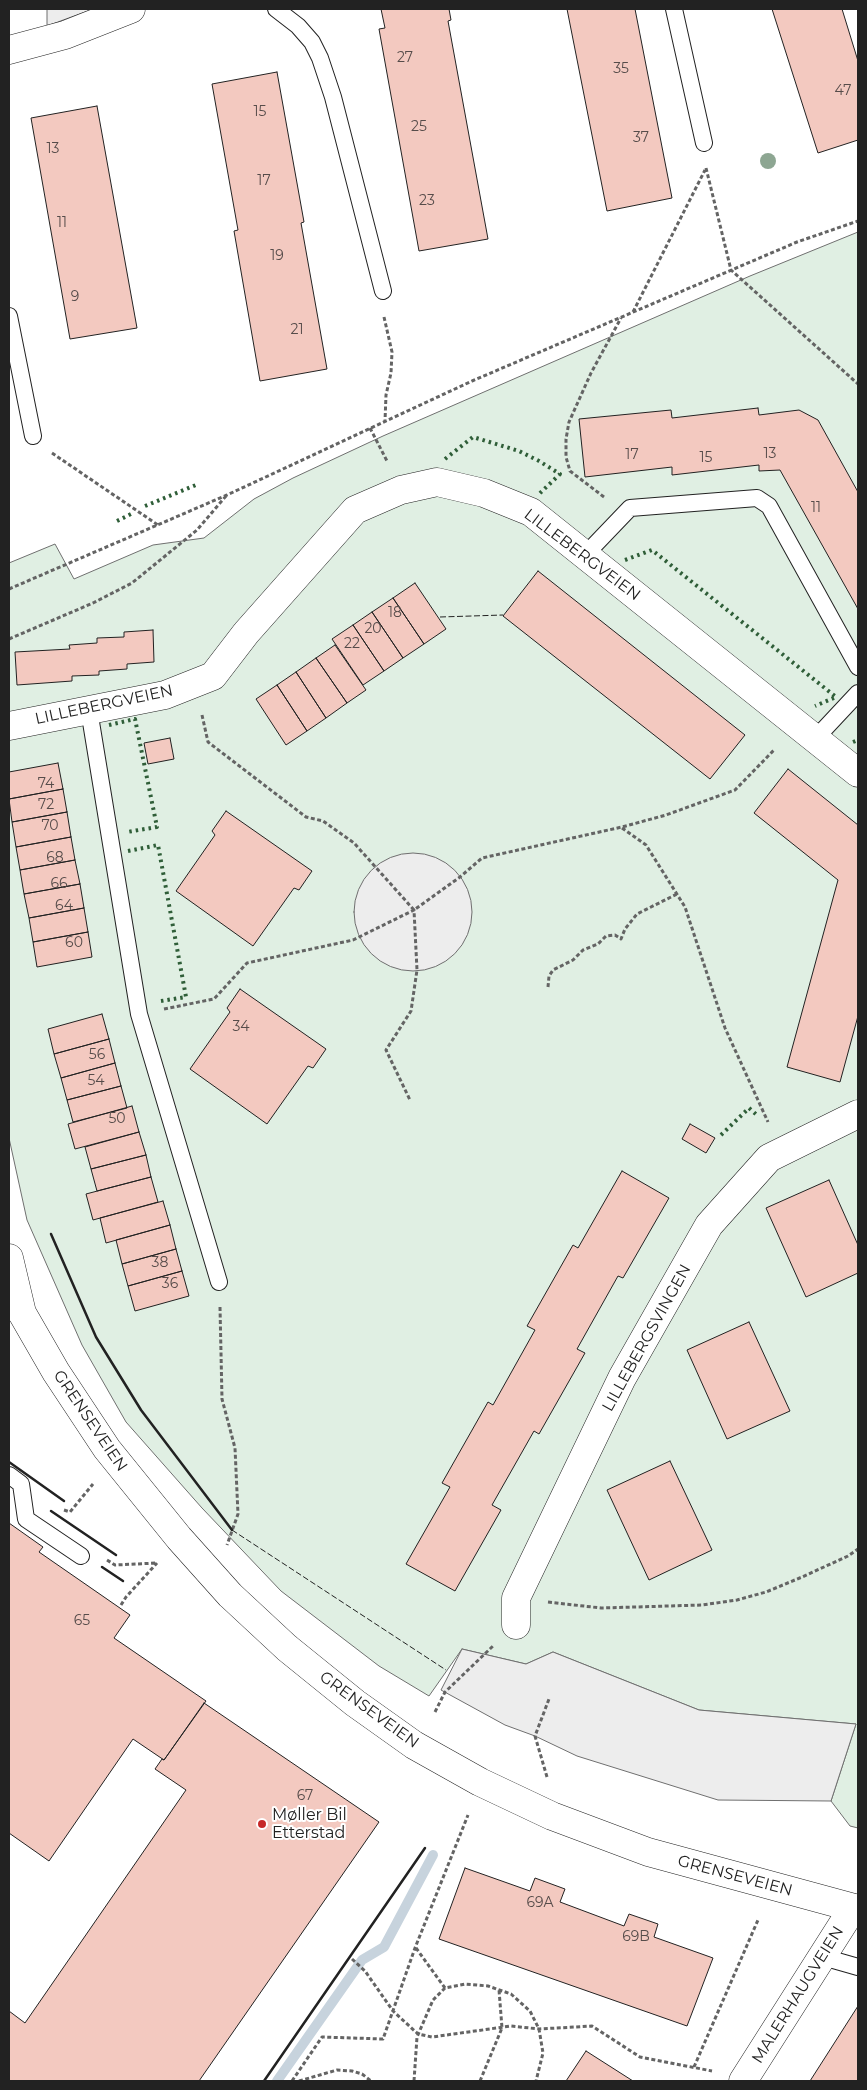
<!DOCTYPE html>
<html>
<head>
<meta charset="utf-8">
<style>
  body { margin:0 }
  #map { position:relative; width:867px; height:2090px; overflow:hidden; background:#fff; font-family:Montserrat,sans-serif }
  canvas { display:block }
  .frame { position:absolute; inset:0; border:10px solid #222; pointer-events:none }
</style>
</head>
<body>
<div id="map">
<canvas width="867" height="2090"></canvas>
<div class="frame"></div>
</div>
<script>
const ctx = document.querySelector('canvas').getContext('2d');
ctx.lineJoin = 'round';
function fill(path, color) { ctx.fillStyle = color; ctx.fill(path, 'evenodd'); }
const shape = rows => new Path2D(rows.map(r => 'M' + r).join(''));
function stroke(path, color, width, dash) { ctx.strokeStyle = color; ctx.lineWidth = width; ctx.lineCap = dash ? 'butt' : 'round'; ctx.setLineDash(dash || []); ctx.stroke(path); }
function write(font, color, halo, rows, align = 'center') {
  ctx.font = font + ' Montserrat,sans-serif'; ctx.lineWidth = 4; ctx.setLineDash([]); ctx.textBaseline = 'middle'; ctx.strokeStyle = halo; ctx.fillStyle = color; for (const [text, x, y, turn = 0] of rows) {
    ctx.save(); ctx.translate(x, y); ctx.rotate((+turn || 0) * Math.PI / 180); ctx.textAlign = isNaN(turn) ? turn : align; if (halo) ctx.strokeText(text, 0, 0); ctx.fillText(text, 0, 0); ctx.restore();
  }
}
const green = shape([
  [858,232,858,1828,850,1826,831,1801,856,1724,699,1710,553,1652,526,1664,462,1649,429,1696,379,1666,281,1591,202,1508,126,1422,82,1345,27,1220,9,1138,9,563,55,544,74,579,153,545,204,538,254,499,293,478,383,436,750,276,858,232]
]);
const parking = shape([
  [47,9,93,9,47,26,47,9],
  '354 912a59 59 0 1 1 118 0a59 59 0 1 1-118 0Z',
  [462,1649,526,1664,553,1652,699,1710,856,1724,831,1801,718,1800,577,1756,535,1736,505,1725,441,1690,462,1649]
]);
const stream = shape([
  [277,2081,362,1960,384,1947,433,1855]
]);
const building = shape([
  [381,9,449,9,451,20,448,21,488,239,419,251,379,29,385,28,381,9],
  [567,9,635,9,672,198,607,211,567,9],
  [772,9,842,9,858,61,858,140,818,153,772,9],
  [277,72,304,222,301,223,327,369,260,381,234,231,238,230,212,84,277,72],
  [97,106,137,328,70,339,31,118,97,106],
  [758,408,759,415,799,410,818,420,858,492,858,609,780,470,759,471,759,465,672,475,672,467,585,477,579,419,671,410,672,418,758,408],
  [538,571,745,735,710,779,503,616,538,571],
  [415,583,446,629,424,644,393,598,415,583],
  [393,598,424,644,403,658,372,612,393,598],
  [372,612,403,658,384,671,353,625,372,612],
  [353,625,384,671,363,685,332,639,353,625],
  [153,630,154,662,127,664,127,669,99,671,99,675,72,676,72,681,17,685,15,652,70,649,69,645,97,643,97,638,124,637,124,632,153,630],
  [335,645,366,690,347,703,316,658,335,645],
  [316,658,347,703,326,718,296,672,316,658],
  [296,672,326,718,307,731,277,685,296,672],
  [277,685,307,731,286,745,256,699,277,685],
  [170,738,174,759,148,764,144,743,170,738],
  [58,763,63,789,9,799,9,772,58,763],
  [788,769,858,825,858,1016,840,1082,787,1067,838,880,754,813,788,769],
  [63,789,67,812,12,822,9,799,63,789],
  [226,811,312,871,299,890,294,888,253,946,176,891,215,835,212,831,226,811],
  [67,812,71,837,16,847,12,822,67,812],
  [71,837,75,860,20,870,16,847,71,837],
  [75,860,80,884,24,894,20,870,75,860],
  [80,884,84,908,29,918,24,894,80,884],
  [84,908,88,932,33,942,29,918,84,908],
  [88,932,92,957,37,967,33,942,88,932],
  [240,989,326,1049,313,1068,308,1066,267,1124,190,1069,230,1012,227,1008,240,989],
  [102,1014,109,1039,54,1054,48,1029,102,1014],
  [109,1039,115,1063,61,1078,54,1054,109,1039],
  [115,1063,121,1086,67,1100,61,1078,115,1063],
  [121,1086,127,1108,73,1122,67,1100,121,1086],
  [132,1106,139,1132,75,1149,68,1124,132,1106],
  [690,1124,715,1138,706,1153,682,1139,690,1124],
  [139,1132,146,1155,91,1169,85,1147,139,1132],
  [146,1155,151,1177,97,1191,91,1169,146,1155],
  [622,1171,669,1198,623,1278,618,1276,577,1349,585,1353,539,1434,534,1431,492,1505,501,1510,455,1591,406,1564,450,1487,442,1483,488,1402,493,1405,535,1330,527,1326,573,1245,578,1248,622,1171],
  [151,1177,158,1202,93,1220,86,1194,151,1177],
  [829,1180,858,1245,858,1273,806,1297,766,1208,829,1180],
  [163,1201,170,1225,106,1243,100,1218,163,1201],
  [170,1225,176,1249,122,1264,116,1240,170,1225],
  [176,1249,182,1271,128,1286,122,1264,176,1249],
  [182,1271,189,1296,135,1311,128,1286,182,1271],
  [749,1322,790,1411,727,1439,687,1350,749,1322],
  [670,1461,712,1550,649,1580,607,1490,670,1461],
  [9,1523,43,1547,39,1552,130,1615,114,1638,206,1701,164,1760,133,1739,49,1861,9,1833,9,1523],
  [204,1703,379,1822,199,2081,9,2081,9,2011,25,2023,186,1790,155,1769,162,1759,164,1760,204,1703],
  [465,1868,530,1891,535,1878,565,1889,560,1902,624,1926,629,1914,658,1924,654,1937,713,1958,687,2026,439,1939,465,1868],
  [858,2006,858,2081,810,2081,858,2006],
  [586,2051,633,2081,566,2081,586,2051]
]);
const path = shape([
  [706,168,731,270,858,384],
  [633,312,705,170],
  [384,317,392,352,391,373,386,395,385,421],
  [370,428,387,461],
  [52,453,158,525],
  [604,497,570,471,566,457,566,439,569,422,591,373,621,318],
  [9,589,227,495,472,381,797,242,858,221],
  [9,639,93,603,132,583,197,530,226,496],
  [202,715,208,742,306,817,323,821,354,843,414,910,460,877,482,858,622,827,666,815,735,790,775,749],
  [622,828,646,845,685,907,725,1028,768,1122],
  [548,987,549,976,553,970,573,960,583,950,598,944,606,936,615,935,621,939,625,929,637,914,677,894],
  [164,1009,214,999,247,963,353,940,414,910,417,970,411,1011,386,1050,410,1100],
  [220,1307,222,1399,235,1448,238,1514,227,1545],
  [64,1510,70,1512,93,1484],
  [107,1560,115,1565,157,1563],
  [548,1602,601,1608,702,1605,737,1600,766,1592,802,1577,848,1556,858,1549],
  [121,1605,126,1597,157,1563],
  [435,1712,445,1692,493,1646],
  [547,1777,535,1736,549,1699],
  [416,1948,445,1988,465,1984,488,1986,511,1994,530,2011,539,2029,543,2053,536,2081],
  [352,1959,365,1971,393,2011,418,2034,432,2037,511,2026,539,2029,592,2026,640,2057,712,2071],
  [694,2067,758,1920],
  [292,2081,322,2037,383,2039,415,1948,468,1815],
  [299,2081,337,2070,352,2071,362,2074,371,2081],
  [414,2081,417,2037,433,2000,445,1988],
  [480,2081,502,2028,499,1990]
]);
const lane = shape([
  [276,9,298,26,312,42,320,58,333,97,383,291],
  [674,9,704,143],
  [9,316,33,436],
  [585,555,630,508,757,498,769,506,858,667],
  [89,710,139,1014,219,1282],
  [815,739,858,693],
  [9,1475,21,1484,26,1519,81,1556],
  [823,1957,858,1967]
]);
const street = shape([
  [9,50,65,35,131,9],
  [9,726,165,695,213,676,246,633,355,510,401,490,437,482,484,493,531,512,858,773],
  [516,1625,516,1598,622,1378,709,1225,769,1158,858,1114],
  [743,2081,853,1908]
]);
const secondary = shape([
  [9,1258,22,1313],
  [9,1299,22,1313,56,1372,107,1449,179,1538,230,1595,287,1648,355,1703,414,1745,480,1782,552,1816,648,1852,858,1909]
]);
const hedge = shape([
  [445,459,473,437,519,451,539,461,560,474,538,495],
  [145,506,196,485],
  [117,521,131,514],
  [625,560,652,550,836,697,815,706],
  [109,725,135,719,157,827,127,832],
  [853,742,858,740],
  [128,851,158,845,186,997,161,1001],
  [721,1135,749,1108,758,1116]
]);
const fence = shape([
  [440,617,503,615],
  [232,1530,446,1670]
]);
const wall = shape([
  [51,1234,96,1337,141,1410,232,1530],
  [9,1462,64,1501],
  [51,1511,116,1555],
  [102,1567,123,1581],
  [264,2081,425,1848]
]);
const trees = [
  [768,161]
];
const markers = [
  [262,1824,5,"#c62828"]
];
const numberNames = [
  ["27",405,58],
  ["35",621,69],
  ["47",843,91],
  ["15",260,112],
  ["25",419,127],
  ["37",641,138],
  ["13",53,149],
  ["17",264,181],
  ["23",427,201],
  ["11",62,223],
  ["19",277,256],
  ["9",75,297],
  ["21",297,330],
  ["13",770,454],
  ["17",632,455],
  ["15",706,458],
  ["11",816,508],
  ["18",395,613],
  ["20",373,629],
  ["22",352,644],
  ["74",46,784],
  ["72",46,805],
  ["70",50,826],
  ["68",55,858],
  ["66",59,884],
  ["64",64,906],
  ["60",74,943],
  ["34",241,1027],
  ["56",97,1055],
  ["54",96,1081],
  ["50",117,1119],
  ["38",160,1263],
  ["36",170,1284],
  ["65",82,1621],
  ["67",305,1796],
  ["69A",540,1903],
  ["69B",636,1937]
];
const streetNames = [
  ["LILLEBERGVEIEN",582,555,37],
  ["LILLEBERGVEIEN",104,705,-12],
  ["LILLEBERGSVINGEN",647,1338,-61],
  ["GRENSEVEIEN",90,1421,56],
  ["GRENSEVEIEN",369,1710,36],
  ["GRENSEVEIEN",735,1876,15],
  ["MALERHAUGVEIEN",798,1995,-58]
];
const poiNames = [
  ["Møller Bil",272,1815],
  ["Etterstad",272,1833]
];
fill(green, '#e0efe3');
stroke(green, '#6f6f6f', 1);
fill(parking, '#ededed');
stroke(parking, '#6f6f6f', 1);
stroke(stream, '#c7d3dd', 10);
fill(building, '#f3c9c0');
stroke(building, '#222', 1);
stroke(lane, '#222', 18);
stroke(street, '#222', 29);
stroke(secondary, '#222', 29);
stroke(path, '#646464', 3, [4, 2.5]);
stroke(lane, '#fff', 16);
stroke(street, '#fff', 28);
stroke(secondary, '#fff', 28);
stroke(hedge, '#2f5e38', 4, [2.5, 4]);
stroke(fence, '#222', 1, [6, 2.5]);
stroke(wall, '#222', 2.5);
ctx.fillStyle = '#8da692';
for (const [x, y] of trees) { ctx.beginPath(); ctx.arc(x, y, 8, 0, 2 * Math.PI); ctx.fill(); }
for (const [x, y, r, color] of markers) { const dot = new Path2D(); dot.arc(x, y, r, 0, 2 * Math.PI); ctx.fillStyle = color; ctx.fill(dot); stroke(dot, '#fff', 2); }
write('14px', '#564c4a', null, numberNames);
write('16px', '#222', '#fff', streetNames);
write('16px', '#222', '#fff', poiNames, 'left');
</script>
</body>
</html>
